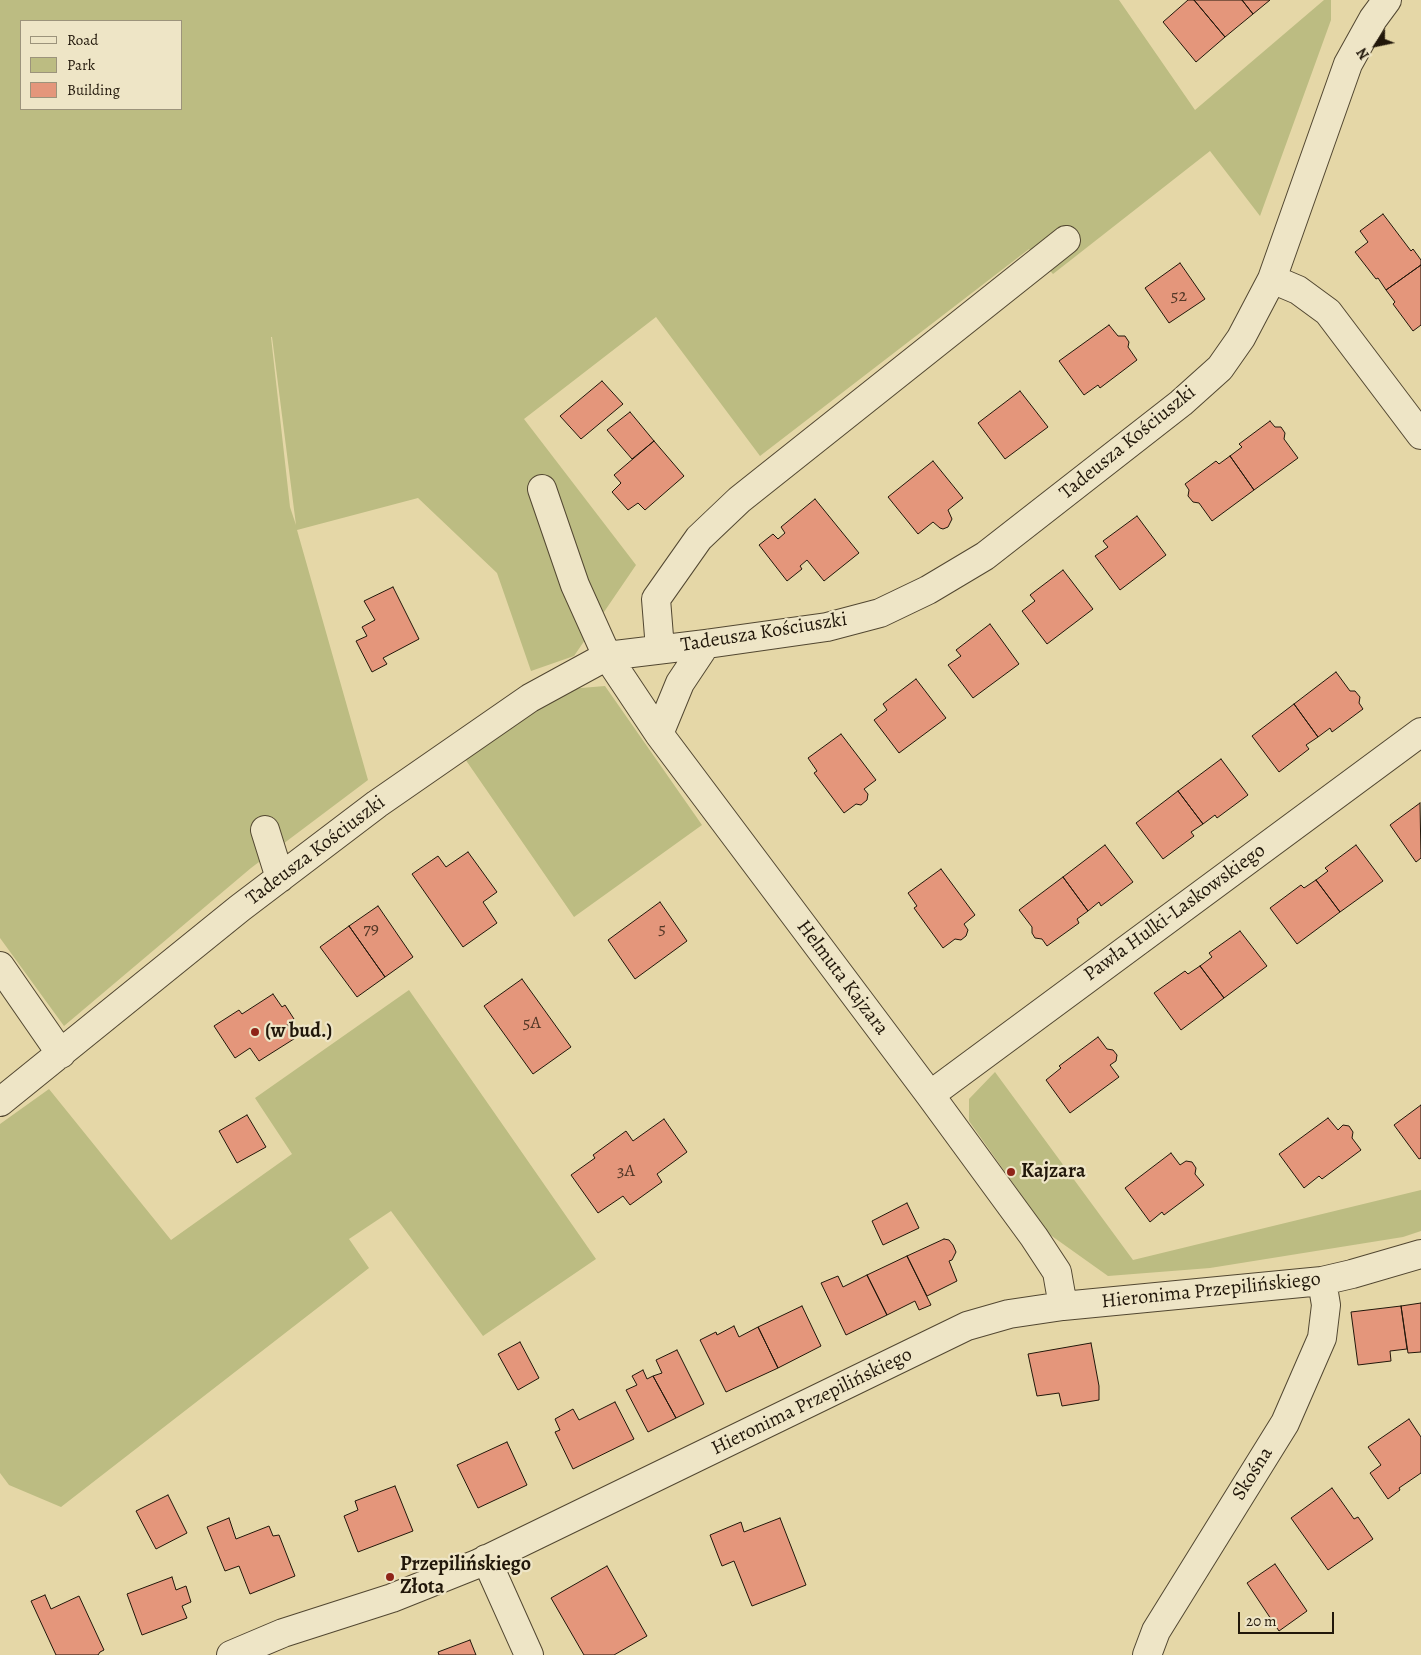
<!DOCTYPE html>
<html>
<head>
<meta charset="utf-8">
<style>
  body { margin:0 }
  #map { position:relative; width:1421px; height:1655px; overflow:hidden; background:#e5d7a7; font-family:Alegreya,serif }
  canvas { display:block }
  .legend { position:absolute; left:20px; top:20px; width:162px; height:90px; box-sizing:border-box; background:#eee5c6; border:1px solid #9c937b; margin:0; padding:6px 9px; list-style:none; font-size:15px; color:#21170a }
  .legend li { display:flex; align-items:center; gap:10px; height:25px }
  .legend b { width:25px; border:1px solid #9c937b }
  .north { position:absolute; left:1351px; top:20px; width:50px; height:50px; -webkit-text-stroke:4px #eee5c6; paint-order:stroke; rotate:236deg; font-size:14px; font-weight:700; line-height:20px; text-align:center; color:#21170a }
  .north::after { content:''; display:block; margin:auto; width:18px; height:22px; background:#21170a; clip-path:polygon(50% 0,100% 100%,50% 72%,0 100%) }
  .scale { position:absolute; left:1238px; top:1612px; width:96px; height:22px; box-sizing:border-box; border:2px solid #21170a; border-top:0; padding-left:6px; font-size:15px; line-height:18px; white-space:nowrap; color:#21170a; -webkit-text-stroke:4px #eee5c6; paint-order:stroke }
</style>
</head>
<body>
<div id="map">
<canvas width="1421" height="1655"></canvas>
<ul class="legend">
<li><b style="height:6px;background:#eee5c6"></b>Road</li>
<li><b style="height:14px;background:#bcbc82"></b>Park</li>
<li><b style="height:14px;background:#e4967b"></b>Building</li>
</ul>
<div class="north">N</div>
<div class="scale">20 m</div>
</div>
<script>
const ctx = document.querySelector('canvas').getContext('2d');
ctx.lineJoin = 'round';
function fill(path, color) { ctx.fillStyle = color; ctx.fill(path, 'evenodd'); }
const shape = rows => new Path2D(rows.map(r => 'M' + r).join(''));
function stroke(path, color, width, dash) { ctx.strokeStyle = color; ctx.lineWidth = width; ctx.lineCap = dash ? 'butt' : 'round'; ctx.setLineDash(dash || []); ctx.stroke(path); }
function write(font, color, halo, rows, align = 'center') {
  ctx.font = font + ' Alegreya,serif'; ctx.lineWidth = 4.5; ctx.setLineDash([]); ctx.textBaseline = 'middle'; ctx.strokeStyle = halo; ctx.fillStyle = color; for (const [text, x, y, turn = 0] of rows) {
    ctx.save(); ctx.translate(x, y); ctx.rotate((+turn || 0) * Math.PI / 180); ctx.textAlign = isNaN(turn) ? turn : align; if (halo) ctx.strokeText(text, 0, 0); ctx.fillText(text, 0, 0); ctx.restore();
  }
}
const green = shape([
  [0,0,1119,0,1195,110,1324,0,1331,0,1331,20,1260,216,1210,151,1053,274,1029,249,760,456,656,317,524,419,636,565,574,656,531,671,497,573,418,498,297,530,368,780,251,868,64,1026,0,938],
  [21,21,181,21,181,109,21,109],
  [271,337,272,337,296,525,290,507],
  [605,686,702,825,574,917,463,756,569,689],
  [409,990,596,1259,483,1336,391,1211,349,1239,369,1268,61,1507,9,1485,0,1473,0,1124,49,1089,171,1240,292,1154,255,1098],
  [995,1072,1133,1260,1421,1190,1421,1231,1403,1237,1210,1268,1108,1276,1049,1234,969,1121,969,1099]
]);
const building = shape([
  [1188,0,1194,0,1225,37,1196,62,1163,22,1188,0],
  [1194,0,1242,0,1253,14,1225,37,1194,0],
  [1242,0,1270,0,1253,14,1242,0],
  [1383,214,1411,251,1413,249,1421,260,1421,265,1386,290,1378,278,1376,279,1355,252,1368,242,1360,231,1383,214],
  [1180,263,1205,299,1169,323,1145,288,1180,263],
  [1421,265,1421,325,1413,331,1393,304,1395,302,1386,290,1421,265],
  [1109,325,1118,336,1125,336,1129,342,1128,347,1137,360,1100,388,1098,385,1084,395,1059,361,1109,325],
  [602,381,623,404,581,439,560,416,602,381],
  [1020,391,1048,427,1005,459,978,423,1020,391],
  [630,412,654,441,632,459,607,430,630,412],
  [1270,421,1275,427,1281,427,1285,433,1284,439,1298,458,1254,490,1230,456,1242,447,1239,444,1270,421],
  [654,441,684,476,645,510,638,503,628,510,612,492,621,483,614,475,654,441],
  [1230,456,1254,490,1212,521,1199,503,1193,502,1188,496,1189,490,1185,484,1216,461,1219,464,1230,456],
  [933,461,963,498,948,510,952,519,948,527,943,529,940,528,933,522,918,534,888,497,933,461],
  [815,499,859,553,824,581,807,560,800,566,802,569,787,581,759,545,773,534,778,539,785,533,781,527,815,499],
  [1137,516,1166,555,1120,590,1095,556,1108,547,1103,541,1137,516],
  [1063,570,1093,609,1047,644,1022,611,1035,601,1030,595,1063,570],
  [393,587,419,639,383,658,387,664,372,672,356,641,367,636,362,627,375,620,364,601,393,587],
  [990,624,1019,664,973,698,948,665,961,656,956,650,990,624],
  [1336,672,1350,691,1355,691,1360,697,1359,703,1363,709,1332,732,1330,728,1318,737,1294,704,1336,672],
  [916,679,946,718,899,753,874,720,887,710,883,704,916,679],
  [1294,704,1318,737,1306,745,1309,749,1279,772,1252,736,1294,704],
  [841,734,876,780,864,789,868,794,867,800,861,805,856,804,844,813,814,773,817,771,808,758,841,734],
  [1221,759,1248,795,1217,818,1215,815,1203,824,1178,791,1221,759],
  [1178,791,1203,824,1191,832,1194,836,1163,859,1136,823,1178,791],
  [1420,803,1421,858,1416,862,1390,825,1420,803],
  [1105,845,1133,882,1101,906,1099,902,1088,911,1063,877,1105,845],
  [1356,845,1383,881,1340,912,1316,880,1328,871,1325,868,1356,845],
  [468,852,497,892,483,902,497,923,463,947,412,874,438,856,446,867,468,852],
  [941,869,975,915,964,924,968,930,966,936,961,940,955,939,943,948,914,908,917,906,908,893,941,869],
  [1063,877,1088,911,1077,919,1079,923,1047,946,1042,939,1035,938,1032,933,1032,927,1019,910,1063,877],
  [1316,880,1340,912,1297,944,1270,908,1301,885,1304,888,1316,880],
  [660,902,687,941,635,979,608,940,660,902],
  [378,906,413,957,385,977,349,926,378,906],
  [349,926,385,977,357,997,320,947,349,926],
  [1240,931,1267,966,1224,998,1200,966,1212,957,1209,953,1240,931],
  [1200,966,1224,998,1181,1030,1154,993,1185,971,1188,974,1200,966],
  [522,979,571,1047,533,1074,484,1006,522,979],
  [273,994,282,1007,285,1005,294,1019,287,1024,297,1037,259,1061,250,1048,235,1058,214,1026,239,1010,242,1014,273,994],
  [1098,1037,1107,1049,1113,1050,1117,1055,1116,1061,1110,1065,1119,1077,1070,1113,1046,1080,1061,1068,1059,1066,1098,1037],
  [1421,1105,1421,1158,1419,1159,1394,1125,1421,1105],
  [247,1115,266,1147,237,1163,219,1131,247,1115],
  [1328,1118,1338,1130,1343,1125,1349,1126,1353,1132,1352,1138,1361,1150,1322,1179,1319,1176,1304,1188,1279,1154,1328,1118],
  [664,1119,687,1152,657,1174,662,1182,630,1205,623,1196,598,1213,571,1175,595,1158,593,1155,626,1131,633,1141,664,1119],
  [1171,1153,1180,1165,1186,1161,1192,1162,1196,1168,1195,1174,1204,1185,1164,1215,1162,1212,1150,1222,1125,1188,1171,1153],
  [907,1203,919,1228,883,1245,872,1221,907,1203],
  [944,1239,949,1240,953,1245,956,1252,952,1260,949,1261,957,1281,927,1296,907,1256,944,1239],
  [907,1256,931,1305,919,1310,915,1301,887,1315,867,1275,907,1256],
  [867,1275,887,1315,846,1335,821,1283,838,1276,843,1287,867,1275],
  [1421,1303,1421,1352,1408,1353,1401,1306,1421,1303],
  [802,1306,821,1346,778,1368,758,1327,802,1306],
  [1401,1306,1407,1349,1390,1351,1391,1361,1358,1365,1351,1312,1401,1306],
  [734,1326,739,1337,758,1327,778,1368,726,1392,700,1340,716,1332,717,1335,734,1326],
  [520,1342,539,1378,518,1390,498,1354,520,1342],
  [1091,1343,1099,1386,1099,1400,1062,1406,1059,1393,1037,1396,1028,1354,1091,1343],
  [677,1350,704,1404,676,1418,653,1376,662,1373,656,1360,677,1350],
  [643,1370,647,1379,653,1376,676,1418,648,1432,626,1390,637,1385,632,1376,643,1370],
  [615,1402,634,1439,573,1469,555,1432,560,1430,555,1419,573,1409,579,1420,615,1402],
  [1409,1419,1421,1437,1421,1473,1399,1488,1400,1490,1388,1499,1370,1473,1381,1465,1368,1447,1409,1419],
  [507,1442,527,1485,478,1508,457,1465,507,1442],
  [395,1486,413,1531,358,1552,344,1516,358,1510,355,1501,395,1486],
  [1332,1488,1354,1519,1358,1517,1373,1539,1328,1570,1291,1518,1332,1488],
  [168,1495,187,1533,156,1549,136,1511,168,1495],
  [229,1518,236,1539,269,1526,273,1536,279,1535,295,1576,250,1594,239,1566,225,1571,207,1527,229,1518],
  [780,1518,806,1585,752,1606,734,1561,722,1566,710,1535,741,1522,744,1532,780,1518],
  [1275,1564,1307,1611,1279,1631,1247,1583,1275,1564],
  [607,1566,647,1636,614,1655,584,1655,551,1598,607,1566],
  [172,1577,176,1590,186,1586,191,1602,182,1606,187,1618,142,1635,127,1594,172,1577],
  [45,1595,51,1609,79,1596,104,1650,100,1652,98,1655,56,1655,31,1601,45,1595],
  [470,1640,476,1655,439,1655,438,1652,470,1640]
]);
const minor = shape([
  [1272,279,1298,290,1328,312,1421,435],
  [542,489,575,585,607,656,659,734,930,1095,1034,1237,1057,1272,1063,1306],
  [660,649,656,599,699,538,739,500,1066,240],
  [659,734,680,683,706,644],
  [265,830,280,878],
  [0,966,61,1054],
  [930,1095,1421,732],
  [0,1102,240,908,377,804,530,698,607,656,706,644,827,627,880,613,928,590,985,556,1181,403,1220,368,1241,338,1272,279,1348,64,1373,19,1387,0],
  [486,1559,529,1655],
  [231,1655,283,1633,392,1598,477,1564,967,1326,1009,1314,1063,1306,1322,1281,1352,1274,1421,1254],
  [1147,1655,1156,1631,1285,1423,1322,1338,1326,1305,1322,1281]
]);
const markers = [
  [255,1032,5,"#8f2418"],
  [1011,1172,5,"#8f2418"],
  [390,1577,5,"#8f2418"]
];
const numberNames = [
  ["52",1179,297],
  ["79",371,930],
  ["5",662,930],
  ["5A",532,1024],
  ["3A",626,1172]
];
const streetNames = [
  ["Tadeusza Kościuszki",1128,443,-39],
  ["Tadeusza Kościuszki",764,633,-9],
  ["Tadeusza Kościuszki",316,851,-37],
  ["Pawła Hulki-Laskowskiego",1175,913,-36],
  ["Helmuta Kajzara",842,978,53],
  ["Hieronima Przepilińskiego",1211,1291,-6],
  ["Hieronima Przepilińskiego",812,1402,-26],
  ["Skośna",1253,1474,-58]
];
const poiNames = [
  ["(w bud.)",265,1032],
  ["Kajzara",1021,1172],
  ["Przepilińskiego",400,1565],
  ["Złota",400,1588]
];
fill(green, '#bcbc82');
fill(building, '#e4967b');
stroke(building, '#21170a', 1);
stroke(minor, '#524731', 30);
stroke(minor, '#eee5c6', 28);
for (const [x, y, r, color] of markers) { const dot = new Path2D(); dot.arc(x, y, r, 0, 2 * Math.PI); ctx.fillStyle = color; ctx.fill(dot); stroke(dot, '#eee5c6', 2); }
write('18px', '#523726', null, numberNames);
write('20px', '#21170a', '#eee5c6', streetNames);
write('bold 20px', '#21170a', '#eee5c6', poiNames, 'left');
</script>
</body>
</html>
